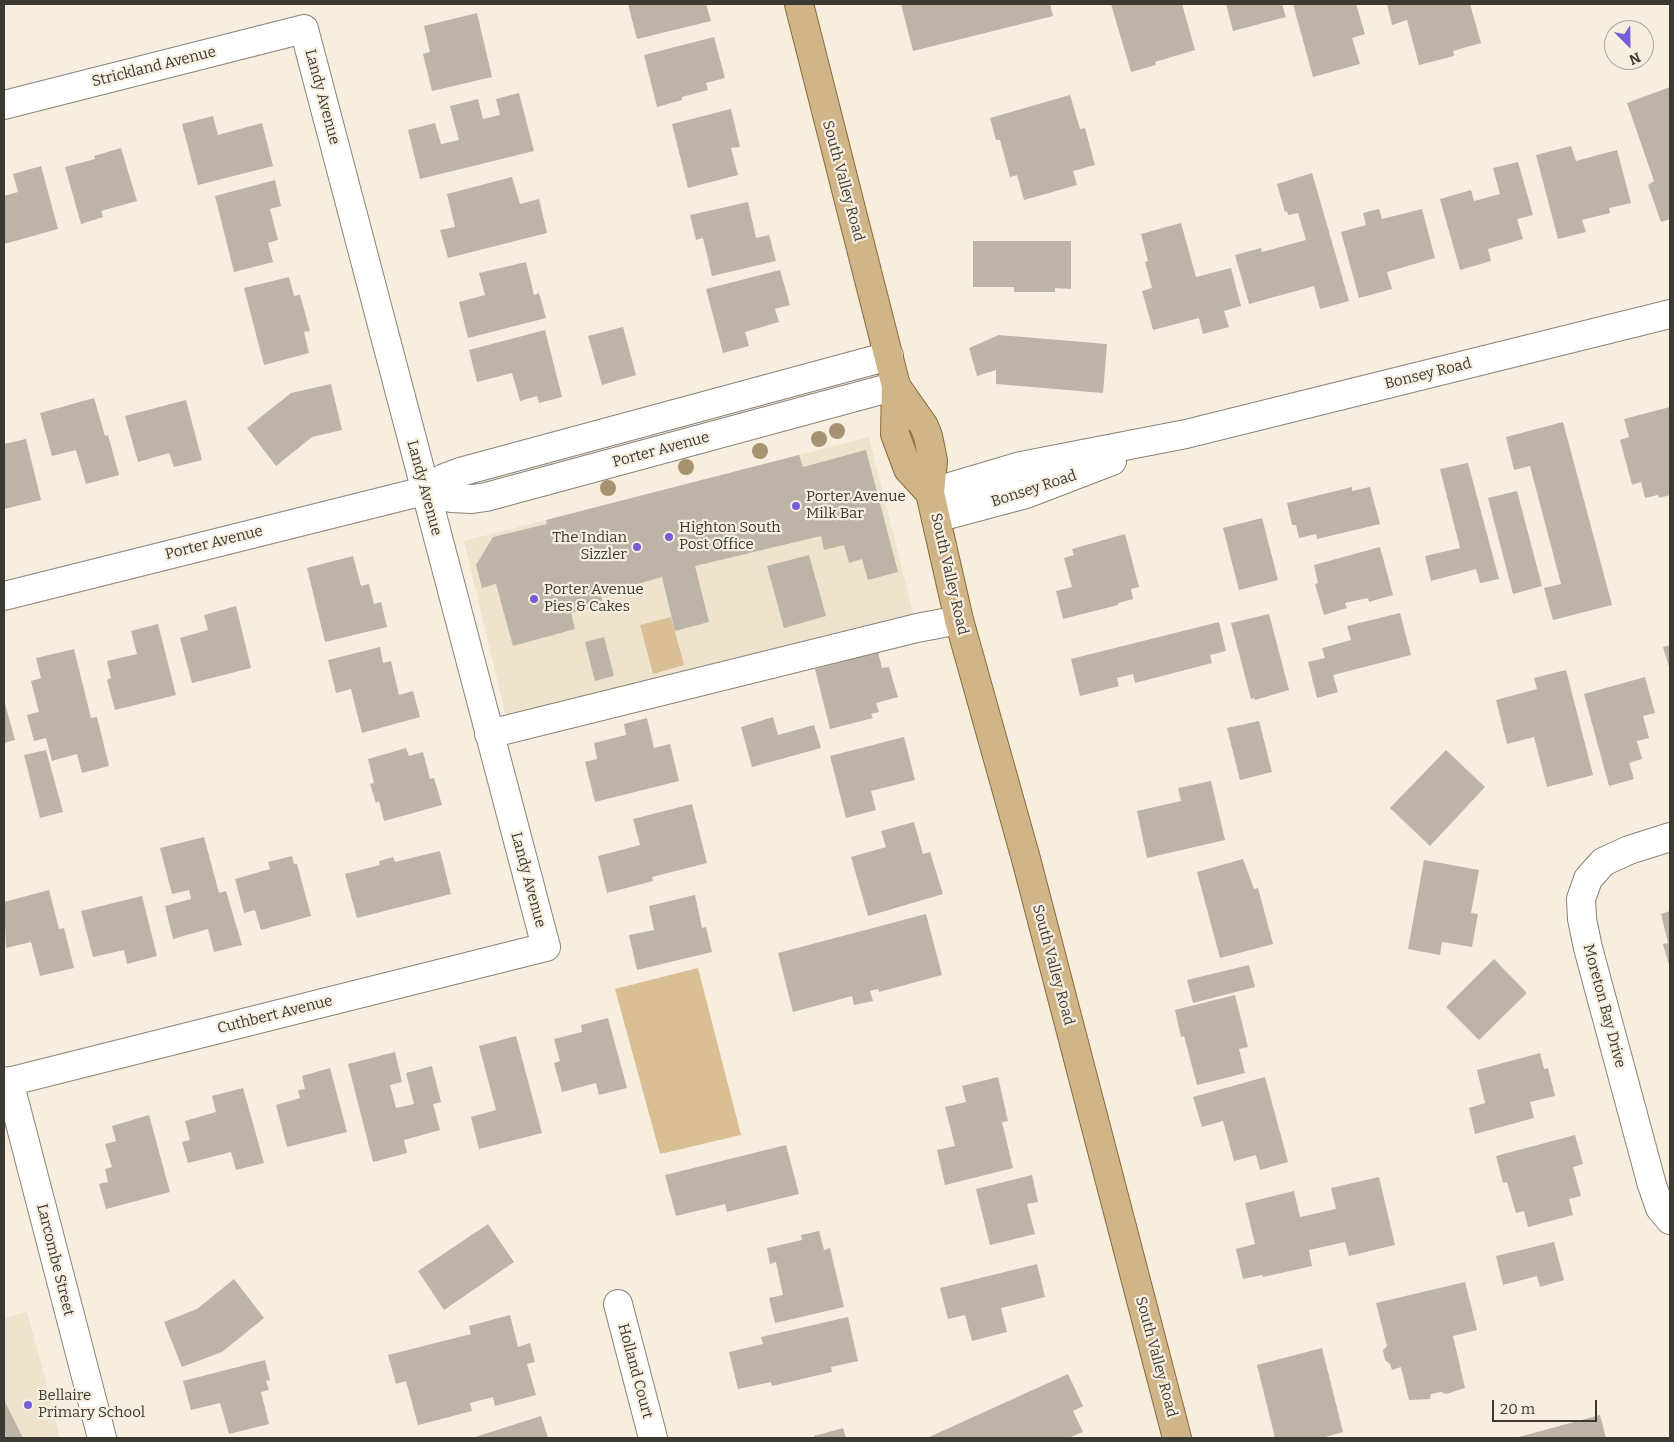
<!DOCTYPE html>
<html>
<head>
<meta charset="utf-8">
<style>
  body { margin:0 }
  #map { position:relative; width:1674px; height:1442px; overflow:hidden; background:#f7eee0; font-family:Bitter,serif }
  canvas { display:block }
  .frame { position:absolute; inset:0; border:5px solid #3c3933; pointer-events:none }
  .north { position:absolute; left:1604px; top:20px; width:50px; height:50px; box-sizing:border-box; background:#f7eee0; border:1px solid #aca69b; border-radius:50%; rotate:157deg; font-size:14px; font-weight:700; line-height:20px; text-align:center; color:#3c3933 }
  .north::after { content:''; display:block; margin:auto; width:18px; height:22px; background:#765ed9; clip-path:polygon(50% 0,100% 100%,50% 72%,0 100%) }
  .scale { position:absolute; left:1492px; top:1400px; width:105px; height:22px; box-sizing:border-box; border:2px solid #3c3933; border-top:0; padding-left:6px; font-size:15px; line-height:18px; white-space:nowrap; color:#3c3933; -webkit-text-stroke:4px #f7eee0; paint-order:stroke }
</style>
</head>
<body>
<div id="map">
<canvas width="1674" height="1442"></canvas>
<div class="frame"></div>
<div class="north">N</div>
<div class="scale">20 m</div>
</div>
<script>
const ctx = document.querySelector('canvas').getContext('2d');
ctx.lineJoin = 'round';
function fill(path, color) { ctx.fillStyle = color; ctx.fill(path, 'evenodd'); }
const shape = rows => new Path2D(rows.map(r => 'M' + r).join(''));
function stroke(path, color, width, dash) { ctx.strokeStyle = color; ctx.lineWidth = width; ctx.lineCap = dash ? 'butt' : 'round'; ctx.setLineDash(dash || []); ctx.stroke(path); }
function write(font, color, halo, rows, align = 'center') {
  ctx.font = font + ' Bitter,serif'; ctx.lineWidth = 4.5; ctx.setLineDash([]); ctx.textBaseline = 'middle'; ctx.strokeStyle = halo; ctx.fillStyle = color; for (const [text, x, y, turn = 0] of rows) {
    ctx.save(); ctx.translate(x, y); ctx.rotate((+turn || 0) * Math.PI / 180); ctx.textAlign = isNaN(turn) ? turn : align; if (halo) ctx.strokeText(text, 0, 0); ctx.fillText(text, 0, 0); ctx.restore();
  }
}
const built = shape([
  [869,437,917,628,509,729,464,541],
  [27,1312,37,1348,60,1438,4,1438,4,1318]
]);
const green = shape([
  [671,617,684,665,653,674,640,625],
  [698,968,741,1135,660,1154,615,989]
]);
const building = shape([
  [628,4,706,4,711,21,637,39],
  [901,4,1050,4,1053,16,913,51],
  [1111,4,1182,4,1195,50,1155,62,1156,65,1131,72],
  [1226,4,1282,4,1286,17,1233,31],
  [1293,4,1356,4,1365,34,1352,38,1360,64,1313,77],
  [1387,4,1470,4,1481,43,1453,51,1454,56,1419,65,1407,20,1392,25],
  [477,13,492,77,432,91,423,54,430,52,424,26],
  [714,37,725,78,706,83,708,90,682,97,682,100,657,107,644,55],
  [1670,87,1670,219,1661,222,1648,185,1654,181,1627,103],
  [519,93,534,151,420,179,408,130,435,123,441,144,459,140,450,106,478,99,483,119,500,115,496,99],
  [1070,95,1080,129,1085,128,1095,165,1073,171,1077,185,1024,200,1017,175,1010,177,1000,140,996,140,990,118],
  [731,109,740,147,731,148,738,175,688,188,672,124],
  [213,116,218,135,262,123,273,166,198,185,182,124],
  [1571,146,1576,161,1617,150,1631,203,1609,208,1610,213,1582,220,1586,232,1558,239,1536,155],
  [121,148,137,201,101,211,103,217,81,224,65,167,95,159,94,156],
  [1518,162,1533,215,1517,219,1523,239,1488,249,1491,261,1460,270,1440,199,1471,190,1474,201,1500,194,1493,168],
  [41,166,58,229,4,244,4,196,18,192,13,174],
  [1312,173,1349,301,1320,309,1314,286,1249,304,1235,255,1261,248,1262,252,1306,240,1298,213,1288,215,1287,211,1285,212,1277,184],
  [512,177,520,204,539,199,547,233,448,258,440,230,455,227,447,194],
  [275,180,281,206,270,209,278,240,268,243,273,262,234,272,215,196],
  [748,202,756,238,769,235,776,261,712,276,703,238,696,240,690,215],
  [1379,209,1382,219,1422,209,1435,258,1387,272,1392,289,1359,298,1341,232,1366,225,1363,213],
  [1181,223,1196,277,1231,268,1241,306,1224,311,1229,327,1203,334,1199,318,1153,330,1142,291,1152,288,1145,262,1148,261,1141,234],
  [973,241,1071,241,1071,289,1055,288,1055,292,1014,292,1014,287,973,287],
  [526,262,534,295,539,293,546,318,468,338,459,302,485,295,479,273],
  [780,270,790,305,775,309,779,322,745,332,749,346,723,353,706,289],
  [289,277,294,296,300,295,310,331,304,332,309,353,264,365,244,288],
  [623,327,636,375,602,385,588,336],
  [545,330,562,397,539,403,537,396,520,401,512,373,477,382,469,350],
  [999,335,1107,344,1103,393,996,384,996,370,977,376,969,348],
  [331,384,342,430,312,437,276,466,247,428,291,393],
  [94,398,105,436,108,435,119,475,86,484,76,450,52,456,40,413],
  [186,400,202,460,174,467,169,453,138,462,125,416],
  [1670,407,1670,495,1659,498,1658,495,1645,498,1641,482,1632,485,1620,440,1629,437,1624,419],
  [1563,422,1612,605,1553,620,1544,588,1561,584,1530,466,1514,470,1506,437],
  [26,439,41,500,4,509,4,444],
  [866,450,898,572,868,580,862,559,849,563,844,545,824,550,821,536,695,566,709,622,675,631,662,577,601,594,603,605,571,613,575,629,513,646,496,584,482,588,476,565,493,537,547,524,546,520,799,455,803,467],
  [1468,463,1499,579,1480,583,1476,569,1431,581,1425,556,1460,548,1440,469],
  [1352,487,1352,491,1370,487,1380,524,1317,539,1316,534,1299,538,1296,525,1292,525,1287,503],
  [1517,491,1542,586,1513,594,1488,498],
  [1262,518,1278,580,1239,590,1223,528],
  [1125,534,1139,587,1131,589,1133,599,1118,603,1118,605,1063,619,1056,591,1072,587,1064,558,1074,555,1072,549],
  [1380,547,1393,595,1369,602,1368,598,1345,603,1347,608,1324,615,1315,584,1318,583,1314,565],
  [809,555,826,616,784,628,767,566],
  [353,556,361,586,369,584,374,604,381,602,387,627,325,642,307,568],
  [236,606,251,668,192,683,180,638,208,630,204,615],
  [1400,613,1411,655,1333,675,1338,692,1317,698,1308,662,1325,658,1322,648,1351,640,1347,626],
  [1269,614,1289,690,1255,700,1254,698,1251,699,1231,623],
  [1219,622,1226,651,1210,655,1212,663,1135,683,1133,674,1117,678,1119,686,1080,696,1071,659],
  [158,624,176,695,115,710,107,680,111,678,107,661,137,654,131,631],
  [604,637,614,676,595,681,585,642],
  [1670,645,1670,670,1663,647],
  [380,647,383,663,391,661,399,695,413,691,420,717,362,733,351,689,336,693,328,660],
  [74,649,91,718,97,717,109,766,82,773,77,754,52,761,46,738,34,741,27,715,39,712,31,681,41,678,36,658],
  [878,652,882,668,889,667,898,697,876,703,879,712,871,714,873,718,830,729,815,669],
  [1566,670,1593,775,1547,787,1534,737,1507,744,1496,700,1537,689,1534,678],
  [1645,677,1655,713,1643,716,1649,738,1637,741,1642,759,1629,763,1634,779,1609,786,1584,694],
  [4,700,15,740,4,743],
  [773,717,778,735,814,725,821,748,752,767,741,727],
  [647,718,654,748,670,744,679,781,595,802,585,762,597,759,594,743,626,735,624,724],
  [1259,721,1272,772,1240,780,1227,728],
  [904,737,915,780,871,791,876,810,846,818,830,756],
  [406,748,409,756,423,752,430,779,434,778,442,805,384,821,379,801,376,803,370,784,374,783,368,759],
  [46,750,63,812,40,818,24,755],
  [1446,750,1485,787,1430,846,1390,808],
  [1211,781,1225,840,1147,858,1137,811,1181,801,1178,788],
  [692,804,707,863,652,877,653,881,607,893,598,856,640,845,633,819],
  [914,822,923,854,930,852,943,894,868,916,851,857,886,847,881,831],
  [204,837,219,893,226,891,242,945,214,952,208,929,173,939,165,906,191,899,189,890,172,894,160,848],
  [440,851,451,894,357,918,345,874,380,865,379,861,393,857,395,862],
  [292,856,294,864,297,864,311,916,261,930,255,910,244,913,235,879,270,869,268,862],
  [1243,859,1254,889,1258,888,1273,944,1220,958,1197,872],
  [1424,860,1479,870,1471,913,1478,914,1472,947,1442,942,1440,955,1408,949],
  [49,890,59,929,64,928,74,968,40,976,31,942,6,948,4,902],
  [695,895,702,928,706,927,712,952,637,970,629,935,654,930,649,906],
  [142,896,157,956,127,964,124,950,93,957,81,911],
  [1670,911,1670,969,1663,944,1668,943,1661,914],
  [926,914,942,975,879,992,878,989,870,991,873,1001,854,1005,852,996,793,1012,778,953],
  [1494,959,1527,993,1479,1040,1446,1007],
  [1249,965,1255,987,1193,1003,1187,980],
  [1235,995,1248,1047,1239,1049,1245,1073,1197,1085,1184,1036,1181,1037,1175,1010],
  [608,1018,627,1088,599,1095,596,1083,562,1092,554,1063,560,1061,554,1039,582,1032,581,1025],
  [516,1036,542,1133,479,1149,471,1117,496,1110,479,1046],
  [395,1052,402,1082,390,1085,396,1108,414,1104,406,1073,432,1066,441,1102,433,1104,440,1130,404,1140,407,1153,373,1162,348,1064],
  [1540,1053,1544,1069,1548,1068,1555,1096,1530,1102,1534,1118,1475,1134,1469,1108,1485,1103,1477,1070],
  [330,1068,347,1132,287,1147,276,1105,300,1098,298,1090,305,1089,302,1076],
  [998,1077,1008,1121,1002,1122,1013,1168,945,1185,937,1150,955,1146,945,1107,966,1102,962,1086],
  [1265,1077,1288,1162,1260,1170,1256,1155,1234,1161,1223,1121,1202,1127,1193,1097],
  [243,1088,264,1163,236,1170,231,1152,188,1163,182,1142,190,1140,185,1121,216,1112,212,1096],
  [149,1115,170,1192,106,1209,99,1184,108,1182,105,1169,112,1167,105,1144,116,1141,112,1126],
  [1575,1135,1583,1164,1573,1167,1581,1196,1569,1199,1573,1215,1528,1227,1524,1211,1516,1213,1507,1182,1503,1183,1496,1156],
  [786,1145,799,1194,727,1212,725,1204,676,1216,665,1175],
  [1032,1175,1038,1202,1027,1204,1035,1234,990,1245,976,1189],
  [1379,1177,1395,1245,1349,1256,1345,1242,1309,1250,1312,1266,1263,1277,1262,1275,1243,1279,1236,1249,1255,1244,1245,1203,1294,1191,1300,1217,1336,1209,1331,1188],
  [488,1224,514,1262,444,1310,418,1271],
  [819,1231,824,1250,830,1248,844,1307,775,1323,769,1298,783,1295,776,1262,770,1264,767,1248,802,1240,801,1235],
  [1554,1242,1564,1280,1540,1287,1537,1276,1503,1285,1496,1256],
  [1037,1264,1045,1297,1001,1308,1007,1332,972,1341,965,1315,948,1319,940,1288],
  [234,1279,264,1318,222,1352,182,1367,164,1322,197,1309],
  [1465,1282,1477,1330,1453,1336,1465,1388,1446,1394,1441,1392,1431,1394,1430,1399,1409,1400,1401,1367,1392,1370,1390,1364,1385,1360,1383,1350,1387,1346,1376,1303],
  [510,1315,518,1347,530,1343,535,1362,527,1364,536,1395,495,1406,493,1397,470,1403,472,1411,418,1425,406,1381,396,1384,388,1355,471,1334,469,1326],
  [848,1317,858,1361,831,1367,832,1372,772,1386,771,1382,738,1389,729,1352,763,1344,761,1337],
  [1322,1348,1343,1432,1322,1438,1275,1438,1257,1365],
  [265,1360,270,1380,266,1381,269,1390,261,1392,269,1424,229,1434,220,1403,191,1410,183,1381],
  [1068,1374,1083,1406,1073,1411,1083,1432,1068,1438,927,1438],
  [4,1400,23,1438,4,1438],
  [1600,1415,1606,1438,1515,1438],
  [541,1416,548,1438,472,1438],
  [843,1428,846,1438,814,1438,814,1436]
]);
const minor = shape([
  [4,105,304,29,546,947,4,1083],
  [424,491,451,498,472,499,486,497,896,386],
  [930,493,1021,466,1186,434,1670,314],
  [936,518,1026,494,1112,461],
  [4,596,424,491,444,478,460,472,889,356],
  [489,734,917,628,959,620],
  [1670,837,1629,850,1603,862,1588,879,1581,899,1582,919,1588,948,1652,1185,1660,1208,1670,1220],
  [9,1081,102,1438],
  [618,1304,653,1438]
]);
const major = shape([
  [799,4,896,386,895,434,908,469,930,493],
  [896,386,924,426,928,436,933,461,930,493,959,620,1026,859,1177,1438]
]);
const trees = [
  [837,431],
  [819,439],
  [760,451],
  [686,467],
  [608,488]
];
const markers = [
  [796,506,5,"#765ed9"],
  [669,537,5,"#765ed9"],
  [637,547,5,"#765ed9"],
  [534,599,5,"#765ed9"],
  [28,1405,5,"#765ed9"]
];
const streetNames = [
  ["Strickland Avenue",154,67,-14],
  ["Landy Avenue",322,97,75],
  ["South Valley Road",843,181,75],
  ["Bonsey Road",1428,374,-14],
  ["Porter Avenue",661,450,-15],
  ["Landy Avenue",424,488,75],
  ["Bonsey Road",1034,489,-18],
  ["Porter Avenue",214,543,-14],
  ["South Valley Road",949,574,77],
  ["Landy Avenue",528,880,75],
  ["South Valley Road",1053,965,75],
  ["Moreton Bay Drive",1604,1006,75],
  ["Cuthbert Avenue",275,1015,-14],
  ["Larcombe Street",55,1260,76],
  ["South Valley Road",1156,1357,75],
  ["Holland Court",635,1371,75]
];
const poiNames = [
  ["Porter Avenue",806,497],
  ["Milk Bar",806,514],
  ["Highton South",679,528],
  ["Post Office",679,545],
  ["The Indian",627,538,"right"],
  ["Sizzler",627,555,"right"],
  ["Porter Avenue",544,590],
  ["Pies & Cakes",544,607],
  ["Bellaire",38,1396],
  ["Primary School",38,1413]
];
fill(built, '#efe3ce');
fill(green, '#dbbf94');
fill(building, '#bcb4a7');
stroke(minor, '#8a8275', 30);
stroke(major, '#876a37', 30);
stroke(minor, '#fff', 28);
stroke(major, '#d0b588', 28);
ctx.fillStyle = '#a6926f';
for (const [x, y] of trees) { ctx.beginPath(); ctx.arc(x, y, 8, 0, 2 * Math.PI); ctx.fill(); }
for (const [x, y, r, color] of markers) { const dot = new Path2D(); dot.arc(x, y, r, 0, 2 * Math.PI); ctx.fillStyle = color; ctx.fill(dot); stroke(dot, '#f7eee0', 2); }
write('15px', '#3c3933', '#f7eee0', streetNames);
write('15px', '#3c3933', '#f7eee0', poiNames, 'left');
</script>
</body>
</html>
